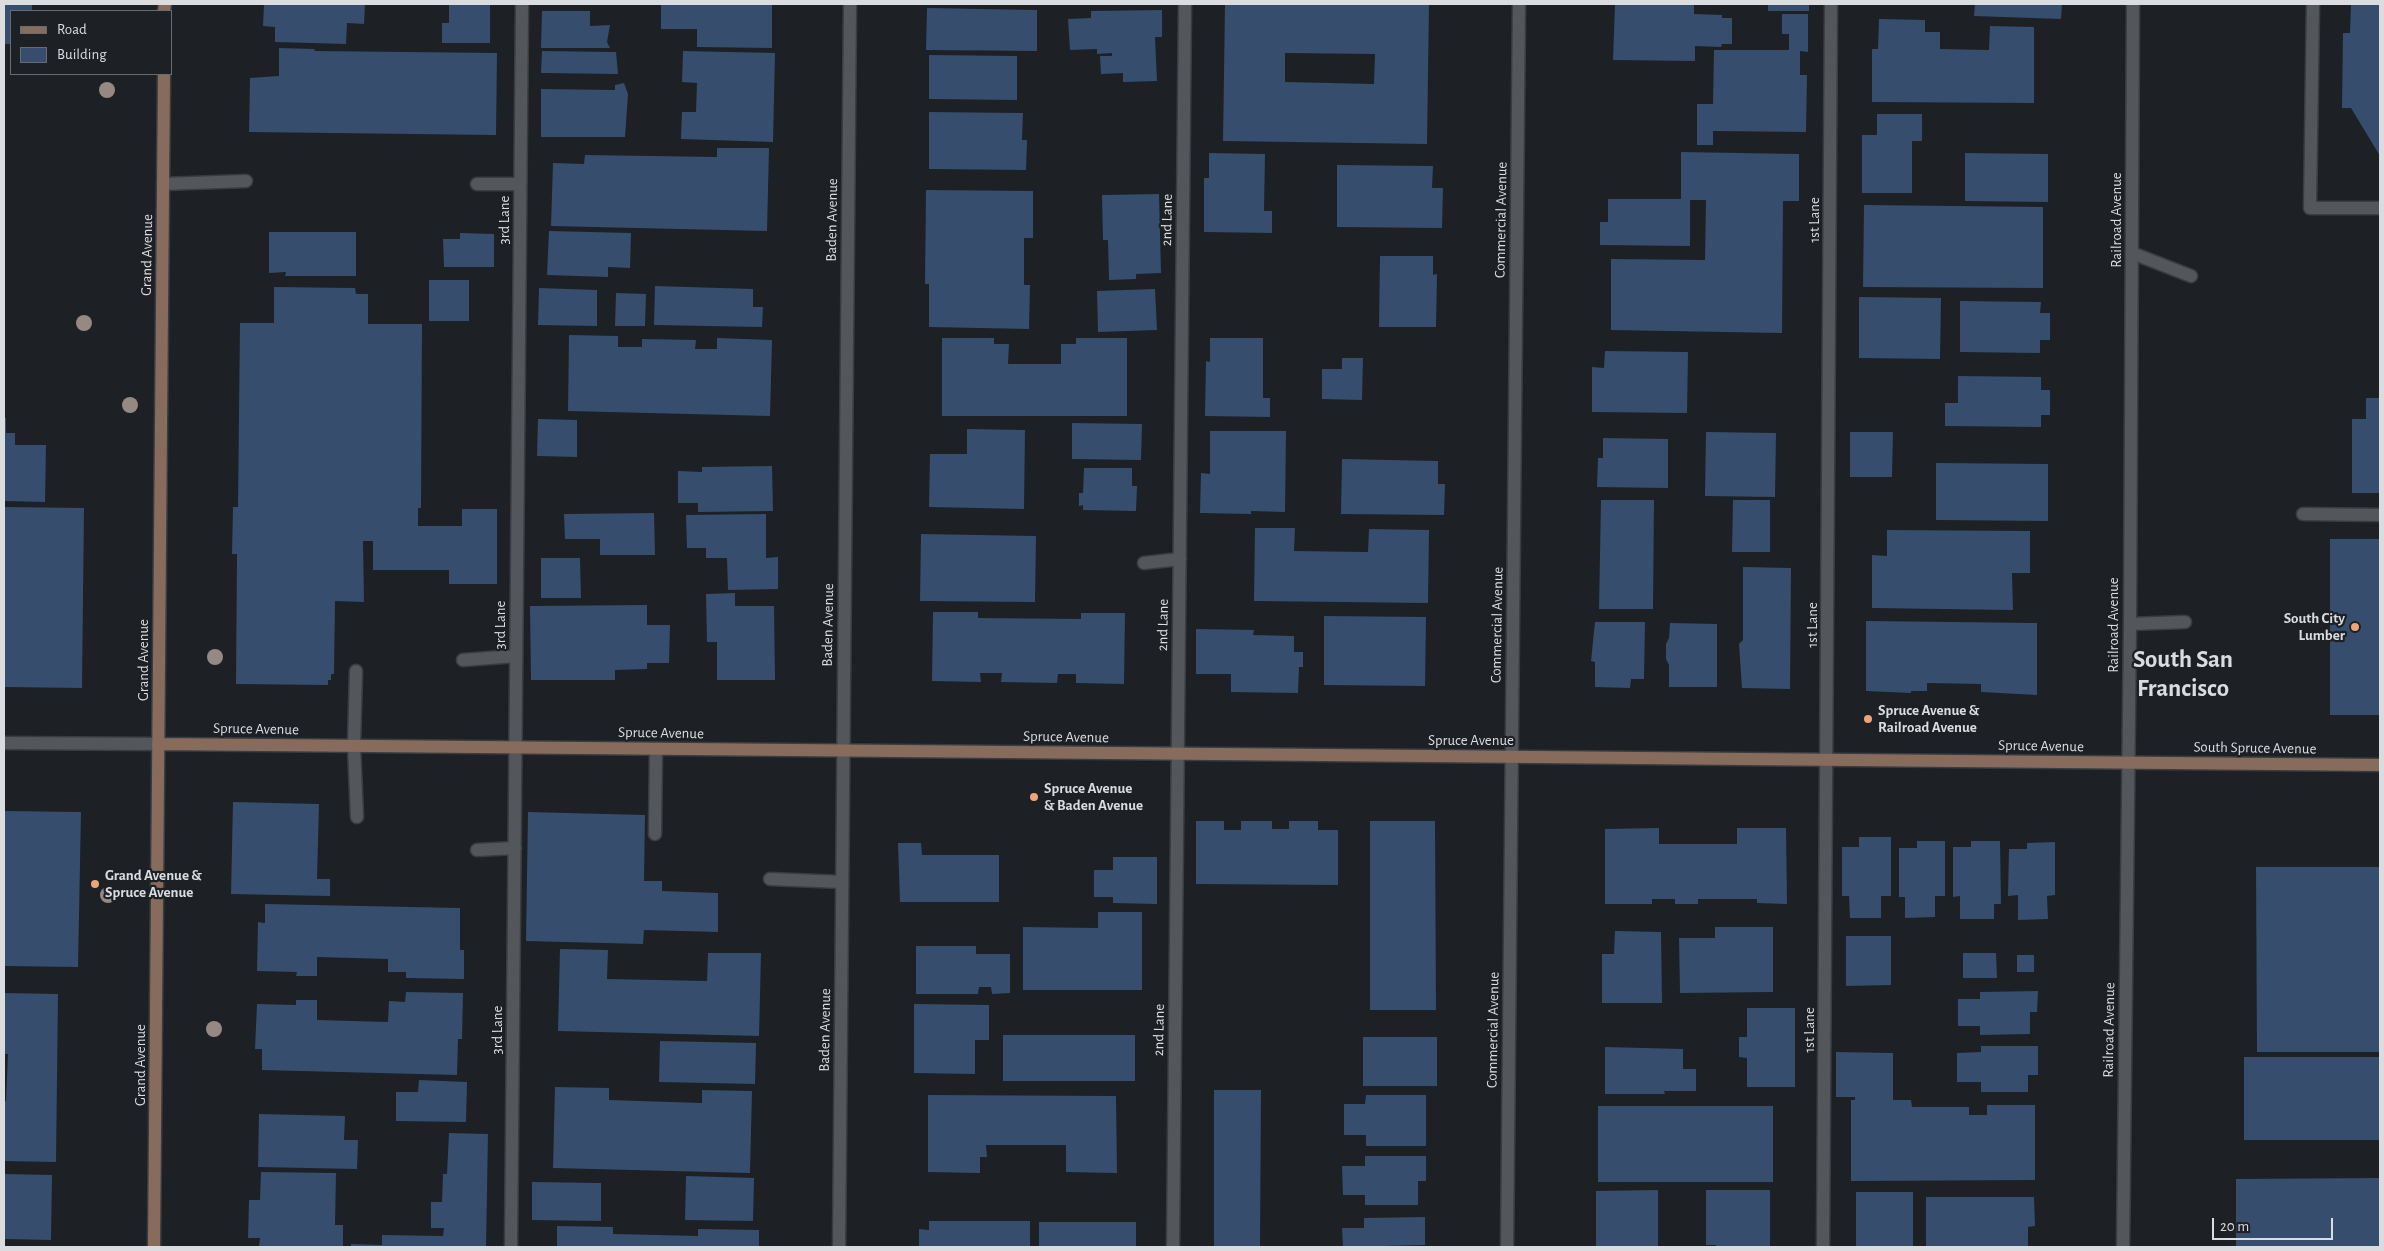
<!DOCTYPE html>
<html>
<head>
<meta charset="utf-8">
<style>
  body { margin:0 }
  #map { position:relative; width:2384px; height:1251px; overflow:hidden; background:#1d2025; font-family:"Alegreya Sans",sans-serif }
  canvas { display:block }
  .frame { position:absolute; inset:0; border:5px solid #dadcdf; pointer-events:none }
  .legend { position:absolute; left:10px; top:10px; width:162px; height:65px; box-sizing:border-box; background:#1d2025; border:1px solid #696b6f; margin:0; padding:6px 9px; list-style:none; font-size:15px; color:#dadcdf }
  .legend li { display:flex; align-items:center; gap:10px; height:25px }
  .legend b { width:25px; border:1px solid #696b6f }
  .scale { position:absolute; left:2212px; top:1218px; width:121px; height:22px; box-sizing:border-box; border:2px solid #dadcdf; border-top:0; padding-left:6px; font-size:15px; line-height:18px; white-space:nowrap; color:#dadcdf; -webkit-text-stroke:4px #1d2025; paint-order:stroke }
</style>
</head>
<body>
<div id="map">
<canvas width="2384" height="1251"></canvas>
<div class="frame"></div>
<ul class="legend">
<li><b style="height:6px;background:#876c5d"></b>Road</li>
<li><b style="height:14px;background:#364d6e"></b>Building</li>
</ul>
<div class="scale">20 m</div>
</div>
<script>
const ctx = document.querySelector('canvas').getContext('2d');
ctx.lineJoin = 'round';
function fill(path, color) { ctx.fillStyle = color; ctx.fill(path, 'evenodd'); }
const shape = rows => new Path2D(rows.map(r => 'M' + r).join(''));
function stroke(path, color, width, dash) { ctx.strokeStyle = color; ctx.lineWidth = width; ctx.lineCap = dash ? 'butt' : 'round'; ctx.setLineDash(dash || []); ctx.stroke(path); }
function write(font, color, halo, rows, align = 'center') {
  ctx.font = font + ' "Alegreya Sans",sans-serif'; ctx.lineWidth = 4.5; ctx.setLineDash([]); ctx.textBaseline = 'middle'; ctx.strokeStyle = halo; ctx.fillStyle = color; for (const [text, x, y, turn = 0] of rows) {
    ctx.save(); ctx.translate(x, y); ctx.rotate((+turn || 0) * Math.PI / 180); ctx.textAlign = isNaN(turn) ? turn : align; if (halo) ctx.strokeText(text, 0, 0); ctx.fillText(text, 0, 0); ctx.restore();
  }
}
const building = shape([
  [4,4,32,4,32,11,11,11,11,44,4,44],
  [264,4,365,4,364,24,347,23,346,44,275,42,275,27,263,26],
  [449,4,490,4,490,43,442,43,442,23,449,23],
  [661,4,772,4,772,48,697,47,697,29,661,29],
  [1225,4,1429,4,1427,144,1223,141],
  [1285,53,1375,54,1374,84,1285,82],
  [1615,4,1694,4,1694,14,1722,15,1722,18,1732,18,1732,44,1722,44,1721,47,1695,46,1695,61,1613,60],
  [1768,4,1809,4,1809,11,1768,11],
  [1975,4,2062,4,2061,19,1974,16],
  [2351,4,2380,4,2380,156,2351,108,2342,108,2343,33,2350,33],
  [927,8,1037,10,1037,51,926,50],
  [1162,10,1162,37,1155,37,1157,81,1123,82,1123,73,1101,74,1100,56,1112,56,1112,53,1097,54,1097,49,1070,50,1068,19,1091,18,1091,11],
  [542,11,590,11,590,26,610,25,607,42,610,48,541,48],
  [1782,14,1808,14,1808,52,1800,51,1800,75,1807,75,1806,132,1713,131,1713,145,1697,145,1697,104,1713,104,1714,50,1789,50,1789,34,1782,34],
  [1879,19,1925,20,1925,32,1940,32,1940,49,1989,50,1990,26,2034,27,2034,103,1872,102,1872,49,1878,49],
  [279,48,314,49,315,51,497,53,496,135,249,132,250,78,279,76],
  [542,51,616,52,618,74,541,73],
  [683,51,775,53,773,142,681,139,682,112,696,112,697,83,682,82],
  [929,55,1017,56,1017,100,929,99],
  [624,83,628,94,625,137,541,137,541,89,615,90,615,85],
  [929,112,1023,113,1022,140,1027,140,1026,170,929,169],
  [1877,114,1922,114,1922,141,1912,141,1912,193,1862,193,1862,135,1877,135],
  [717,148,769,148,767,231,551,226,553,163,584,164,585,155,717,157],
  [1681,152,1799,154,1799,201,1783,201,1782,333,1611,330,1611,259,1705,260,1706,200,1690,200,1690,246,1600,245,1600,222,1608,222,1608,199,1681,199],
  [1209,153,1265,154,1264,211,1272,211,1272,233,1204,232,1204,178,1209,178],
  [1965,153,2048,154,2048,202,1965,201],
  [1337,165,1433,166,1432,188,1443,188,1442,228,1337,227],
  [926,190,1033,191,1033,238,1024,238,1024,285,1030,285,1029,329,929,327,929,284,925,284],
  [1159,194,1161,273,1136,274,1136,279,1109,280,1108,240,1103,240,1102,195],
  [1864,205,2043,207,2043,288,1863,287],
  [549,231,631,233,630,268,608,267,608,277,547,275],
  [269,232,356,232,356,276,285,276,286,272,269,273],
  [460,233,494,234,494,267,444,267,443,239,460,239],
  [1380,256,1433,256,1433,275,1437,274,1436,327,1379,327],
  [429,280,469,280,469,321,429,321],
  [655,286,753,289,753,307,763,307,762,327,654,325],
  [274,287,355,288,356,294,368,294,368,324,422,324,421,508,418,508,418,526,462,526,462,509,497,509,497,584,449,584,449,570,373,570,373,541,363,541,364,602,335,601,334,674,331,674,331,680,328,680,328,685,236,684,237,554,232,554,233,507,238,507,240,323,274,323],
  [539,288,597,290,597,326,538,325],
  [1155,289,1157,330,1098,332,1097,291],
  [616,293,646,294,645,326,615,326],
  [1859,297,1941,298,1940,359,1859,358],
  [1960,301,2041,302,2040,313,2050,313,2050,340,2040,340,2040,353,1960,352],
  [569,335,618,336,618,347,642,347,642,339,696,340,695,349,717,349,717,338,772,340,770,416,568,411],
  [942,338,994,338,994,344,1009,344,1008,364,1061,364,1061,344,1076,344,1076,338,1127,338,1127,416,942,416],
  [1210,338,1263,338,1263,398,1270,398,1270,417,1205,416,1206,361,1210,362],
  [1605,351,1688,352,1687,413,1592,412,1592,367,1604,368],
  [1342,358,1363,358,1362,400,1322,399,1322,369,1342,369],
  [1958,376,2041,377,2041,390,2050,390,2050,415,2041,415,2041,427,1945,426,1945,403,1958,403],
  [2366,398,2380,398,2380,493,2352,493,2352,419,2366,419],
  [4,418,6,418,6,433,15,433,15,445,46,445,45,502,4,501],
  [538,419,577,420,577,457,537,456],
  [1072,423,1142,424,1141,460,1072,459],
  [967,429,1025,430,1024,509,929,507,930,454,967,454],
  [1210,431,1286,431,1285,512,1251,511,1251,514,1200,513,1201,473,1210,474],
  [1706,432,1776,433,1775,497,1705,496],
  [1850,432,1893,432,1892,477,1850,477],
  [1603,438,1668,439,1668,488,1597,487,1598,458,1603,458],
  [1342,459,1438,461,1438,484,1445,484,1444,515,1341,514],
  [1936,463,2048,464,2048,521,1936,520],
  [772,466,773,511,698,512,698,503,678,503,678,471,702,472,702,467],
  [1084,468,1132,468,1132,486,1137,486,1136,511,1083,510,1083,505,1079,506,1079,493,1083,493],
  [1601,500,1654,500,1653,609,1599,609],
  [1733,500,1770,500,1770,552,1732,552],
  [4,507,84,508,82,688,4,687],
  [654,513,655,555,600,555,600,539,565,539,564,514],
  [766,514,766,558,778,557,778,589,728,590,727,558,706,558,706,548,687,548,686,515],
  [1255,528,1295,528,1294,551,1368,552,1369,529,1429,530,1428,603,1254,601],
  [1887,530,2030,531,2030,573,2012,573,2013,610,1872,608,1872,555,1887,556],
  [921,534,1036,536,1035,602,920,601],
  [2330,539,2380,539,2380,715,2330,715],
  [541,558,580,558,581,598,541,598],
  [1743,567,1791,568,1790,689,1742,688,1739,644,1743,640],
  [735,593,735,606,774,606,775,680,717,680,717,642,707,642,706,594],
  [647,605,647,625,670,625,669,663,647,663,647,669,615,670,615,680,531,680,530,606],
  [933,612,978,612,978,618,1081,619,1081,613,1125,613,1124,684,1076,683,1076,674,1058,674,1057,683,1001,682,1002,673,980,673,981,682,932,681],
  [1324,616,1426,617,1425,686,1324,685],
  [1866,621,2037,623,2037,695,1981,692,1981,684,1927,683,1927,691,1911,691,1911,693,1866,691],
  [1595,622,1645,622,1644,679,1631,679,1630,688,1595,687,1595,662,1591,661],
  [1670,623,1717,624,1717,687,1669,687,1669,665,1666,659,1666,644,1669,638],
  [1196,629,1254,630,1253,635,1294,636,1294,652,1303,652,1303,667,1299,667,1298,693,1231,692,1231,674,1196,674],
  [233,802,319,804,317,879,330,879,330,896,231,894],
  [4,811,81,812,78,967,4,966],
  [528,812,645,815,644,881,662,881,662,891,718,893,718,932,644,930,643,944,526,941],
  [1196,821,1224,821,1224,830,1241,830,1241,821,1272,821,1272,829,1289,829,1289,821,1318,821,1318,830,1338,830,1338,885,1196,884],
  [1370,821,1435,821,1436,1010,1370,1010],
  [1659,828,1659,844,1737,844,1737,828,1786,828,1787,904,1757,903,1757,899,1698,899,1698,904,1675,904,1675,899,1652,899,1652,904,1605,904,1605,829],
  [1859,837,1891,837,1891,896,1881,896,1881,918,1850,918,1849,896,1842,896,1842,847,1859,847],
  [1917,841,1945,841,1945,896,1935,896,1935,917,1905,918,1905,897,1899,897,1899,848,1917,848],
  [1971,841,2000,841,2001,904,1994,904,1994,919,1960,919,1960,896,1953,897,1953,847,1971,847],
  [2055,842,2055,895,2047,896,2048,919,2018,920,2018,895,2008,896,2009,849,2027,849,2027,843],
  [898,843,921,843,922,855,999,855,999,902,900,902],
  [1113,857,1157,857,1157,904,1113,903,1113,897,1094,897,1094,870,1113,870],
  [2256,867,2380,867,2380,1052,2257,1052],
  [265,904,460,908,460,950,464,950,464,979,406,978,406,972,388,972,388,959,317,957,317,976,296,976,297,972,257,971,258,922,265,923],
  [1098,912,1142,912,1142,990,1023,990,1023,927,1098,928],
  [1715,927,1773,927,1773,992,1680,993,1679,938,1715,938],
  [1615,931,1661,932,1662,1003,1602,1003,1602,954,1614,954],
  [1846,936,1891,936,1891,985,1846,986],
  [916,946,976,946,976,954,1010,954,1010,993,992,994,991,987,979,987,978,994,916,994],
  [560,949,608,950,607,979,707,981,708,953,761,953,759,1036,558,1031],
  [1963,953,1996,953,1997,978,1963,978],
  [2017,955,2034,955,2034,972,2017,972],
  [2038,991,2037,1012,2030,1012,2030,1034,1980,1035,1980,1026,1958,1026,1958,999,1980,999,1980,992],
  [406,992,463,993,462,1039,458,1039,457,1075,262,1070,262,1049,255,1049,257,1004,296,1005,296,1000,317,1000,317,1020,388,1022,389,1001,405,1002],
  [4,993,58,994,56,1162,4,1161,4,1101,6,1101,8,1054,4,1054],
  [914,1004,989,1005,989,1040,975,1040,975,1074,914,1073],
  [1747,1008,1795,1008,1795,1087,1747,1087,1747,1058,1739,1057,1739,1037,1747,1037],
  [1003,1035,1135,1035,1135,1081,1003,1081],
  [1363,1037,1437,1037,1437,1086,1363,1086],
  [660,1041,756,1043,755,1084,659,1082],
  [1981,1046,2038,1046,2038,1075,2028,1075,2028,1092,1981,1092,1981,1082,1957,1082,1957,1053,1981,1052],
  [1605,1047,1683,1049,1683,1069,1696,1069,1696,1091,1664,1091,1665,1094,1605,1094],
  [1836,1052,1893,1053,1893,1100,1911,1100,1912,1107,1969,1107,1969,1115,1987,1115,1987,1105,2035,1105,2035,1180,1851,1181,1851,1100,1855,1100,1855,1097,1836,1097],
  [2244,1057,2380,1057,2380,1140,2244,1140],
  [419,1080,467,1082,466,1122,396,1121,396,1092,418,1092],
  [555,1087,609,1088,609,1100,702,1103,702,1090,752,1091,750,1173,553,1168],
  [1214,1090,1261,1090,1260,1247,1214,1247],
  [928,1095,1116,1096,1117,1173,1066,1172,1066,1145,986,1145,987,1157,980,1157,980,1173,928,1172],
  [1366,1095,1426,1095,1426,1146,1366,1146,1366,1135,1344,1135,1344,1104,1365,1104],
  [1598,1106,1773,1106,1773,1182,1598,1182],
  [259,1114,345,1116,344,1140,358,1140,357,1169,258,1167],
  [449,1133,488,1134,486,1247,351,1247,351,1244,382,1245,382,1235,443,1236,444,1228,431,1228,431,1202,442,1202,443,1174,447,1174],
  [1365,1156,1426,1156,1426,1181,1418,1181,1418,1205,1365,1205,1365,1195,1343,1195,1342,1166,1365,1166],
  [261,1172,336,1173,335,1225,343,1225,343,1247,259,1247,260,1238,248,1238,249,1200,260,1200],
  [4,1174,52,1175,51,1240,4,1239],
  [686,1176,754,1178,753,1221,685,1220],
  [2380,1178,2380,1247,2236,1247,2236,1179],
  [532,1182,601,1183,601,1221,532,1220],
  [1658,1190,1658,1247,1596,1247,1596,1191],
  [1706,1190,1770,1190,1770,1247,1716,1247,1716,1245,1706,1245],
  [1856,1192,1913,1192,1913,1247,1856,1247],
  [1926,1197,2034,1197,2035,1226,2028,1227,2028,1247,1926,1247],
  [1425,1217,1425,1245,1343,1247,1342,1228,1364,1228,1364,1218],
  [929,1221,1030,1221,1030,1247,919,1247,919,1229,929,1230],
  [1039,1222,1136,1222,1136,1247,1039,1247],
  [557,1226,613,1227,613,1234,698,1236,698,1229,759,1230,759,1247,557,1247]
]);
const service = shape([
  [2313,4,2310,208,2380,208],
  [163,184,246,181],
  [477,184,520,184],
  [2132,253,2191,276],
  [2303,514,2380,515],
  [1144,563,1180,559],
  [2130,624,2185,622],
  [463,660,516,656],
  [356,671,354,746,357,817],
  [655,834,656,749],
  [477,850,515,848],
  [770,879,842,882],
  [511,1247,522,4],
  [1173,1247,1185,4],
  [1823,1247,1831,4]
]);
const minor = shape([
  [4,743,158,744],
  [839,1247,850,4],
  [1507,1247,1519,4],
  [2123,1247,2130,624,2133,4]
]);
const secondary = shape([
  [164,11,165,4],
  [158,744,2380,765],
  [154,1247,164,74]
]);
const trees = [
  [107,90],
  [84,323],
  [130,405],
  [215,657],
  [108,895],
  [214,1029]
];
const markers = [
  [2355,627,5,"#efa377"],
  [1868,719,5,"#efa377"],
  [1034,797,5,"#efa377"],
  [95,884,5,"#efa377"]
];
const streetNames = [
  ["3rd Lane",504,220,-90],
  ["Baden Avenue",832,220,-89],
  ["2nd Lane",1167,220,-89],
  ["Commercial Avenue",1501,220,-89],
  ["1st Lane",1814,220,-90],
  ["Railroad Avenue",2116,220,-90],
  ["Grand Avenue",147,255,-89],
  ["3rd Lane",500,625,-90],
  ["Baden Avenue",828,625,-89],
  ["2nd Lane",1163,625,-89],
  ["Commercial Avenue",1497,625,-89],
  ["1st Lane",1812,625,-90],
  ["Railroad Avenue",2113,625,-90],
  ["Grand Avenue",143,660,-90],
  ["Spruce Avenue",256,729,1],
  ["Spruce Avenue",661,733,1],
  ["Spruce Avenue",1066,737,1],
  ["Spruce Avenue",1471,740],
  ["Spruce Avenue",2041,746,1],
  ["South Spruce Avenue",2255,748,1],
  ["3rd Lane",497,1030,-90],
  ["Baden Avenue",825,1030,-89],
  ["2nd Lane",1159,1030,-89],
  ["Commercial Avenue",1493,1030,-89],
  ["1st Lane",1809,1030,-90],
  ["Railroad Avenue",2109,1030,-89],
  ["Grand Avenue",140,1065,-90]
];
const poiNames = [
  ["South City",2345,618,"right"],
  ["Lumber",2345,635,"right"],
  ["Spruce Avenue &",1878,710],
  ["Railroad Avenue",1878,727],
  ["Spruce Avenue",1044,788],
  ["& Baden Avenue",1044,805],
  ["Grand Avenue &",105,875],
  ["Spruce Avenue",105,892]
];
const townNames = [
  ["South San",2183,659],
  ["Francisco",2183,688]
];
fill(building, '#364d6e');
stroke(service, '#3a3c40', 15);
stroke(minor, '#3a3c40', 15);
stroke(secondary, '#3a3c40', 15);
stroke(service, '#53575b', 12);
stroke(minor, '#53575b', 12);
stroke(secondary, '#876c5d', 12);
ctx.fillStyle = '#968882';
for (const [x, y] of trees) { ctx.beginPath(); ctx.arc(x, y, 8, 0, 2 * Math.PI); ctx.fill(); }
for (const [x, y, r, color] of markers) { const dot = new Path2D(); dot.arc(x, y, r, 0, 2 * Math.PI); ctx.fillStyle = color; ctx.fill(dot); stroke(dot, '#1d2025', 2); }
write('15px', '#dadcdf', '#1d2025', streetNames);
write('bold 15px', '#dadcdf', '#1d2025', poiNames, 'left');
write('bold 25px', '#dadcdf', '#1d2025', townNames);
</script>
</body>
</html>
